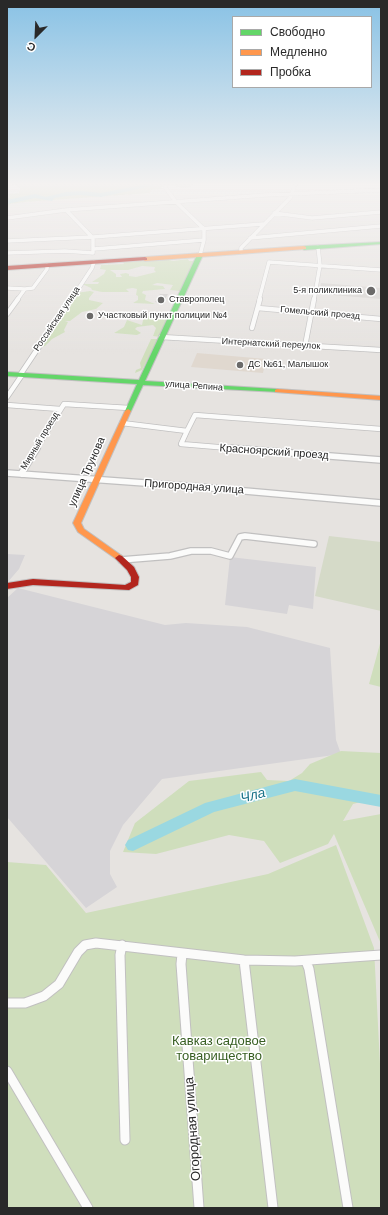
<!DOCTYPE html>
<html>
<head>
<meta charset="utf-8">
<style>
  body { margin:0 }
  #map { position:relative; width:388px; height:1215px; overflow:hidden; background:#e6e3e0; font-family:Arial,sans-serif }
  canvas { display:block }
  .frame { position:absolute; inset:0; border:8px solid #292929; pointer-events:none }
  .legend { position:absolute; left:232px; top:16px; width:140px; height:72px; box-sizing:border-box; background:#fff; border:1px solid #a9a9a9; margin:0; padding:5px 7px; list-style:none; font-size:12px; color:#292929 }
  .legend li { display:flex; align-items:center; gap:8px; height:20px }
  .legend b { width:20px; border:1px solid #a9a9a9 }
  .north { position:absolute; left:16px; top:16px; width:40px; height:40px; -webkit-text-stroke:3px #fff; paint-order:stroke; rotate:204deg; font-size:11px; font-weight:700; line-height:16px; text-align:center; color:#292929 }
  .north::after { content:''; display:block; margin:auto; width:14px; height:18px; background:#292929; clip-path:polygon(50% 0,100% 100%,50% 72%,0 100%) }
</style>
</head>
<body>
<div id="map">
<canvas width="388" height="1215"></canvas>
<div class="frame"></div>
<ul class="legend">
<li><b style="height:5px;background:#63d668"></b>Свободно</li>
<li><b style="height:5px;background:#ff974d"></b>Медленно</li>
<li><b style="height:5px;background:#b3261e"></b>Пробка</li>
</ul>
<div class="north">С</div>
</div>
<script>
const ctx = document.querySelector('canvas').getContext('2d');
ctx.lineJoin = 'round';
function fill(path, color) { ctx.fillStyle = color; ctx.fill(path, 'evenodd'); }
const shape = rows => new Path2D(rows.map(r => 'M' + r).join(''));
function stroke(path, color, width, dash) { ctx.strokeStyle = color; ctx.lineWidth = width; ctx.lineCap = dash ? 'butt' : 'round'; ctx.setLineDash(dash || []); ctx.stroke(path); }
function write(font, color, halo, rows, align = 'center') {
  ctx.font = font + ' Arial,sans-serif'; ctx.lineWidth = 3; ctx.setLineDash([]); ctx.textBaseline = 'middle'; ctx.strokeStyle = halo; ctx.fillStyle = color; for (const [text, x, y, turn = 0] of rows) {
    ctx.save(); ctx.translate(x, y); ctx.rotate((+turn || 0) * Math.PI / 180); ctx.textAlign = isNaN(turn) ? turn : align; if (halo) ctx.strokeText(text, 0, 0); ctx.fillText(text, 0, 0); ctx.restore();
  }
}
const industrial = shape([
  [7,554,25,555,19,569,7,583],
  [230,557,316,567,313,609,289,605,287,614,225,605],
  [18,588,165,625,186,623,247,627,330,648,336,740,341,754,162,779,123,825,110,851,110,874,117,887,86,908,7,817,7,598]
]);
const education = shape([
  [197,353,266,359,263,373,191,367]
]);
const green = shape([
  [10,183,193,183,191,187,181,188,173,185,161,187,163,189,151,190,149,193,25,202,10,204,7,208,7,198,10,198,8,194,19,193,20,188],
  [158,259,157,261,166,259,173,261,188,259,189,261,195,261,181,291,170,290,173,285,157,283,152,285,163,286,165,289,143,291,142,293,146,295,145,300,155,304,133,303,138,300,138,296,136,295,137,289,133,288,126,289,129,292,102,292,92,290,91,288,82,284,98,284,99,282,92,282,104,274,106,270,100,269,101,265,124,264,123,262,130,261],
  [142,266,155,267,154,270,156,272,136,277,129,276,129,274,126,273,120,274,122,277,116,277,116,274,110,270,128,270],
  [90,291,94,292,89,298,89,300,103,303,96,309,82,312,70,321,65,321,68,322,64,330,65,332,52,339,45,346,39,348,76,293],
  [148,316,167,319,160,337,153,336,156,328,153,325,137,327,135,329,141,333,137,335,114,333,124,327,127,320,142,325,143,320],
  [151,339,158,339,142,370,135,373,136,370,141,368,140,363],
  [381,640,381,687,369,684],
  [341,751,381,753,381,806,376,805,368,800,353,804,343,821,381,814,381,944,334,834,328,844,280,863,264,841,229,835,156,854,123,852,135,823,189,781,261,772,267,780,289,781,302,773,310,764],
  [336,845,374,948,381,1083,381,1208,7,1208,7,862,46,865,86,913,268,874]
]);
const cemetery = shape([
  [329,536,381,542,381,611,315,596]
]);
const plaza = shape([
  [321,283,381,288,381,299,319,294]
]);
const river = shape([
  [152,183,166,183,101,197,81,195,66,196,54,198,52,201,35,198,7,204,7,200,35,194,46,197,66,192,81,191,101,193,152,183],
  [295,779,381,795,381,807,295,791,214,812,133,851,128,850,125,845,128,840,205,803,295,779]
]);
const building = shape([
  [160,294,168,294,163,303,155,302]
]);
const streetFar3 = shape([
  [165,187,176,202,204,229,204,240,200,255],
  [66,210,93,238,93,253],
  [274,213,312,218,381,212],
  [7,218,66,210,265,195,381,190],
  [250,238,381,226],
  [7,241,93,237,263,224],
  [94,249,204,240],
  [241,252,241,248,290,198,296,183],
  [7,253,65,251,93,253],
  [7,288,25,289],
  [17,300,25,289,33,288,47,269,47,265],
  [71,300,92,268,94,262],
  [259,300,269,262,381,270],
  [314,300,320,265,318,247]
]);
const streetFar2 = shape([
  [258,308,381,319],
  [7,314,18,299],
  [252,328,260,299],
  [161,337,381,350],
  [305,346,314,299],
  [20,375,71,299],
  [7,397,22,375],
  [7,405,60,409],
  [122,423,187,431,195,415,381,429],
  [187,431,181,444,241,449],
  [36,449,64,404,129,408]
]);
const streetFar1 = shape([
  [228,448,381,460],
  [7,473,200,487,381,503],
  [21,474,37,448],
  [121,560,170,556,191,551,211,551,230,556,240,537,245,536,314,544]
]);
const street = shape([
  [122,945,120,955,125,1140],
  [182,954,181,964,199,1208],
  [244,960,273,1208],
  [306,961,309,969,348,1208],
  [7,1003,25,1003,44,996,59,984,78,952,85,945,96,943,244,960,295,961,381,955],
  [7,1071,88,1208]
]);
const fast = shape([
  [381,242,381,244,304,250,301,248,304,246,381,242],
  [200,253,203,255,145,381,277,389,279,390,279,392,143,385,131,411,128,413,125,411,137,384,7,376,7,372,139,380,197,255,200,253]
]);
const slow = shape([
  [304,246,306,247,306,249,145,261,142,259,145,257,304,246],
  [277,389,381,396,381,400,275,392,275,390,277,389],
  [128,409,131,411,81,523,84,529,122,556,123,558,122,560,119,561,78,532,73,523,125,411,128,409]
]);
const jam = shape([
  [145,257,147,258,147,260,7,270,7,266,145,257],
  [119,555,122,556,134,567,139,577,138,585,129,590,33,585,7,589,7,583,33,579,125,585,131,582,131,577,127,570,115,558,119,555]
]);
const markers = [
  [371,291,5,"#6b6a69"],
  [161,300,4,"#6b6a69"],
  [90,316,4,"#6b6a69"],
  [240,365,4,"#6b6a69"]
];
const farPoinames = [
  ["5-я поликлиника",362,291,"right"],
  ["Ставрополец",169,300],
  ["Участковый пункт полиции №4",98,316],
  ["ДС №61, Малышок",248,365]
];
const farStreetnames = [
  ["Гомельский проезд",320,313,5],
  ["Российская улица",57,319,-56],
  ["Интернатский переулок",271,344,3],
  ["улица Репина",194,386,4],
  ["Мирный проезд",40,441,-59]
];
const streetNames = [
  ["Красноярский проезд",274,452,4],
  ["улица Трунова",87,472,-66],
  ["Пригородная улица",194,487,4]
];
const nearParknames = [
  ["Кавказ садовое",219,1041],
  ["товарищество",219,1056]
];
const nearStreetnames = [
  ["Огородная улица",193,1129,-94]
];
const nearWaternames = [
  ["Чла",253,796,-14]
];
fill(industrial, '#d6d4d7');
fill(education, '#e0d8cf');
fill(green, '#cfdebc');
fill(cemetery, '#d5dac8');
fill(plaza, '#d6d3d0');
fill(river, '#9ad8e1');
fill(building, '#cecbc9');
stroke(streetFar3, '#c1c0c0', 4.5);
stroke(streetFar2, '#c1c0c0', 6);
stroke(streetFar1, '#c1c0c0', 8);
stroke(street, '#c1c0c0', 11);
stroke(fast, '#c1c0c0', 2);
stroke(slow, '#c1c0c0', 2);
stroke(jam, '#c1c0c0', 2);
stroke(streetFar3, '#fbfbfa', 3.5);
stroke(streetFar2, '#fbfbfa', 4.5);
stroke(streetFar1, '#fbfbfa', 5.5);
stroke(street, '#fbfbfa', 9);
fill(fast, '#63d668');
fill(slow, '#ff974d');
fill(jam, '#b3261e');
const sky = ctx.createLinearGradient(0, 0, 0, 354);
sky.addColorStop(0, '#89c2e5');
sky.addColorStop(0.52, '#f4f2f1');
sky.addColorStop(1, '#f4f2f100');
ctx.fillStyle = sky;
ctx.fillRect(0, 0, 388, 354);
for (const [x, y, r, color] of markers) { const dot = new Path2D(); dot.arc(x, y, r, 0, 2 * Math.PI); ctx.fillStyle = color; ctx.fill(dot); stroke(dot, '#fff', 1.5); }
write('9px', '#292929', '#fff', farPoinames, 'left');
write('9px', '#292929', '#fff', farStreetnames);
write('11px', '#292929', '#fff', streetNames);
write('13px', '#375e22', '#fff', nearParknames);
write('13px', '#292929', '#fff', nearStreetnames);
write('italic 14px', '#1c748a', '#fff', nearWaternames);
</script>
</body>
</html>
